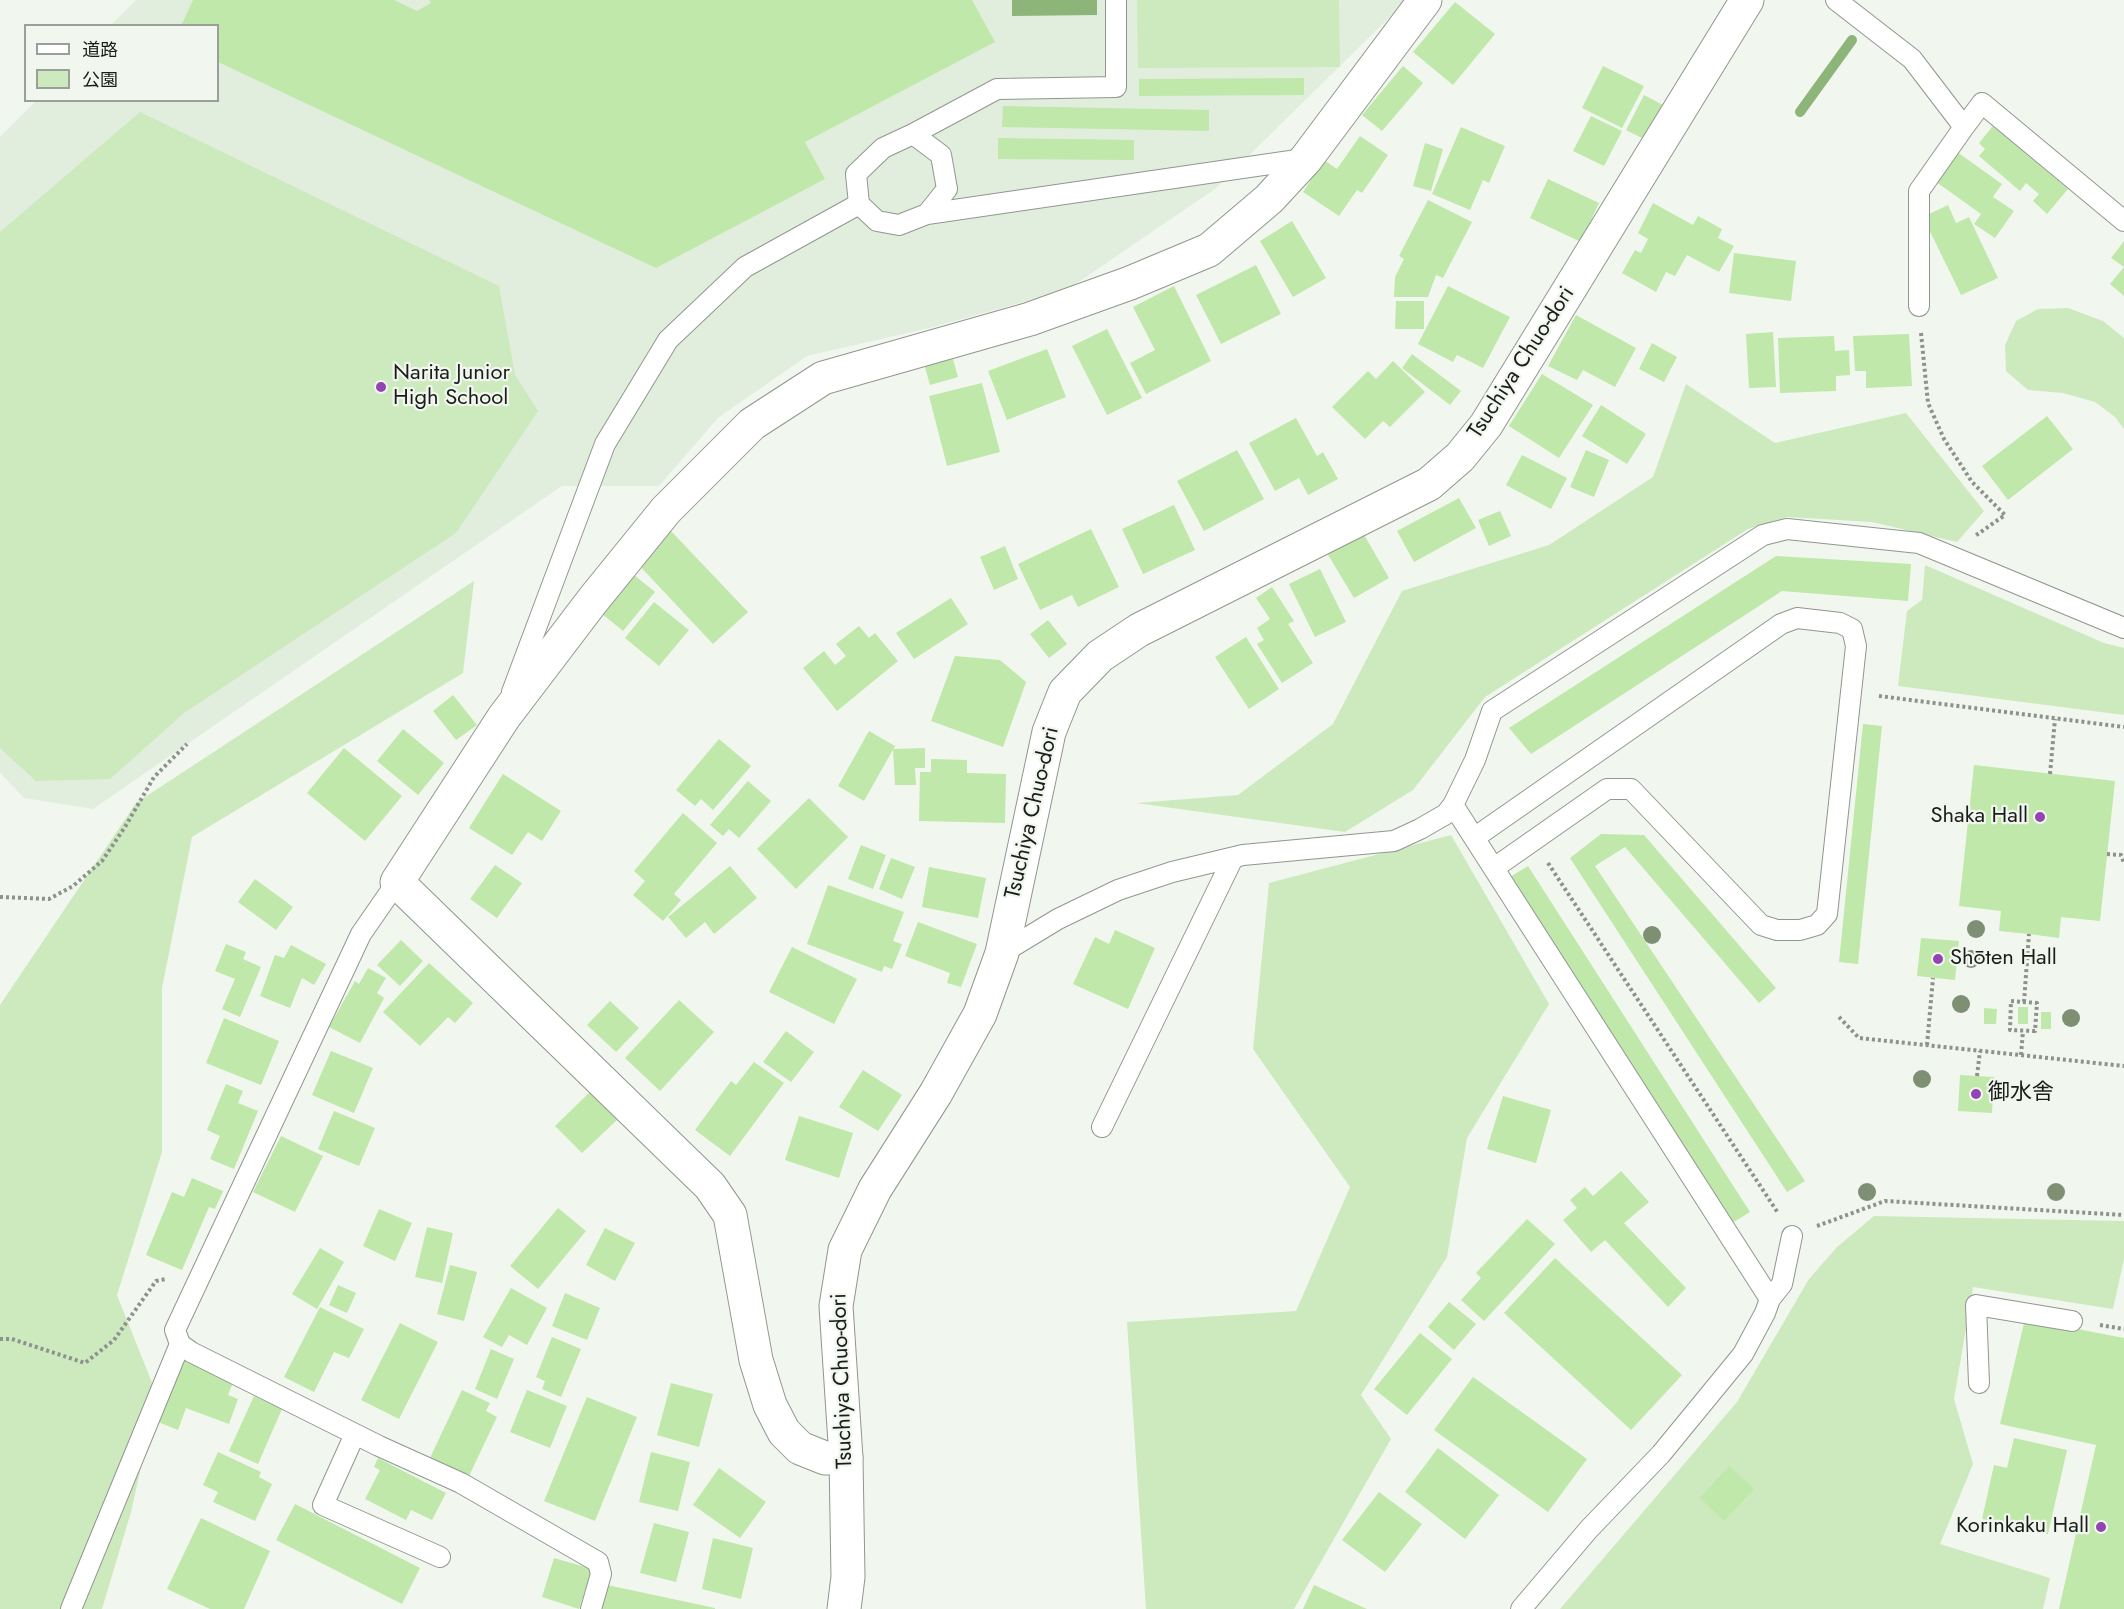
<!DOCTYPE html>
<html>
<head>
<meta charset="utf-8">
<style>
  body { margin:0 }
  #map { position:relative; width:2124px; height:1609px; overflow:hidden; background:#f1f7ee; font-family:Jost,"Noto Sans JP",sans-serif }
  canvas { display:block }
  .legend { position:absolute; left:24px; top:24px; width:195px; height:78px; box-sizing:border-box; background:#f1f7ee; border:2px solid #9b9f99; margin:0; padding:8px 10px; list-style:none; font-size:18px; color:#1a1c19 }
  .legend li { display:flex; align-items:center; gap:12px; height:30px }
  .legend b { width:30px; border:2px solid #9b9f99 }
</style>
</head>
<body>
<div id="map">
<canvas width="2124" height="1609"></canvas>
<ul class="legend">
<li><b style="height:8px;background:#fff"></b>道路</li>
<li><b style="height:16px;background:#cceabd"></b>公園</li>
</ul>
</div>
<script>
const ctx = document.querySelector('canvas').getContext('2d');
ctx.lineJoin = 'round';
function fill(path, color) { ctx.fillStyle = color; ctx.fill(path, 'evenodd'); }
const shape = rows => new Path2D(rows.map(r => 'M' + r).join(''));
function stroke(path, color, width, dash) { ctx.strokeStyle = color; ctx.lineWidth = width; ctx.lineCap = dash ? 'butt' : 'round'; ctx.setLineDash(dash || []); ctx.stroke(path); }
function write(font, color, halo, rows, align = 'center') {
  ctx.font = font + ' Jost,"Noto Sans JP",sans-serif'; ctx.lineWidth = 4.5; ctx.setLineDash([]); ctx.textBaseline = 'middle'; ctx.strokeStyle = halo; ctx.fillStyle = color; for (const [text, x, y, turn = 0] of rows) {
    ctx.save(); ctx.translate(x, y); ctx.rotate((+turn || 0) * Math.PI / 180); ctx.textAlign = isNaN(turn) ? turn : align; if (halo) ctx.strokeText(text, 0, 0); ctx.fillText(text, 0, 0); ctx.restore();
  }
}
const built = shape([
  [136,0,1407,0,1215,189,1067,290,929,328,807,356,718,418,659,486,562,486,93,809,24,798,0,773,0,137,36,101,218,100,218,26,111,25]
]);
const green = shape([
  [1137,0,1339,0,1340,67,1138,68],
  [140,112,499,286,515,375,538,411,456,533,184,713,110,779,36,781,0,748,0,232],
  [2068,308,2103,321,2124,338,2124,429,2115,417,2095,402,2063,393,2028,390,2006,371,2005,345,2016,321,2038,309],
  [1686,384,1775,443,1906,413,1984,511,1957,542,1872,522,1787,517,1748,529,1485,697,1413,790,1345,832,1136,803,1238,795,1333,724,1402,591,1549,545,1653,477],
  [1925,565,2104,643,2124,648,2124,715,1898,686,1907,611,1922,600],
  [474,581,463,673,192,837,162,988,162,1152,117,1295,157,1395,131,1512,102,1609,0,1609,0,1005,136,803],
  [1451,835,1549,1004,1467,1138,1447,1257,1361,1395,1391,1439,1294,1609,1146,1609,1127,1322,1296,1311,1350,1187,1253,1049,1269,883],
  [1874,1216,2124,1221,2124,1259,2113,1309,1973,1287,1954,1399,1973,1464,1940,1544,2050,1578,2043,1609,1560,1609,1737,1402,1809,1279,1837,1247]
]);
const water = shape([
  [1012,0,1097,0,1097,15,1012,16]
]);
const stream = shape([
  [1800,112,1852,40]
]);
const building = shape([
  [193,0,394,0,417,11,431,3,429,0,972,0,995,42,805,142,825,179,656,268,218,62,218,26,181,26],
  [1455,2,1495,34,1453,85,1413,52],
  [1403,66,1423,83,1382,131,1362,115],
  [1603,66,1644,86,1622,128,1582,108],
  [1304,78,1304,95,1139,96,1139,79],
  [1644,95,1663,105,1646,140,1626,130],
  [1003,106,1209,110,1209,131,1002,127],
  [1591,116,1622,131,1604,166,1573,151],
  [1993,126,2068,189,2047,214,2033,201,2039,194,2026,183,2020,191,1979,156,1985,149,1979,143],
  [1461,127,1505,146,1489,183,1483,180,1470,210,1432,194],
  [1360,136,1388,155,1362,193,1357,190,1339,216,1303,192,1324,160,1337,169],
  [998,138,1134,140,1134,160,998,159],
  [1425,143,1443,149,1431,191,1413,186],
  [1953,149,2002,184,1993,197,2014,211,1995,238,1974,224,1981,214,1932,179],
  [1548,179,1599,203,1581,242,1530,218],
  [1428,200,1472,222,1443,278,1436,275,1428,297,1394,297,1395,277,1404,259,1399,256],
  [1653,203,1693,225,1698,216,1722,229,1718,238,1734,246,1719,272,1687,255,1675,276,1666,272,1656,292,1622,273,1635,250,1641,253,1648,239,1638,233],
  [1948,205,1956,223,1969,217,1998,278,1961,295,1923,217],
  [1292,221,1326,278,1293,297,1260,241],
  [2124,241,2124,296,2110,284,2124,267,2111,258],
  [1734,253,1796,261,1791,301,1729,293],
  [1256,265,1281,314,1221,344,1196,295],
  [1174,286,1211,361,1146,394,1130,363,1155,350,1133,307],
  [1448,286,1510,317,1483,368,1457,355,1453,362,1418,344],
  [1396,301,1424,301,1424,329,1395,329],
  [1576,315,1636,348,1615,387,1583,370,1577,380,1548,366],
  [1107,329,1142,398,1107,415,1072,346],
  [1773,332,1776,387,1749,388,1746,334],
  [1909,334,1912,386,1866,388,1866,371,1855,371,1853,336],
  [1834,336,1835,351,1849,350,1850,375,1836,376,1836,391,1780,393,1778,338],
  [1652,343,1677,357,1664,382,1639,369],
  [1047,349,1066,397,1007,420,988,371],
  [951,352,958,377,930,385,923,360],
  [1412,354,1461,391,1450,405,1402,368],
  [1393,361,1425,392,1390,427,1383,421,1365,439,1332,407,1368,371,1376,379],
  [1542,374,1593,405,1559,458,1509,426],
  [982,383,1000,452,947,466,929,396],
  [1601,405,1646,434,1627,464,1582,436],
  [2047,416,2073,449,2008,500,1982,466],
  [1296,418,1317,456,1323,452,1338,479,1308,495,1299,478,1275,491,1249,443],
  [1237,450,1264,499,1204,531,1177,481],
  [1586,450,1609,460,1594,497,1570,487],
  [1522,455,1567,478,1551,509,1506,485],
  [1459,498,1476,528,1414,562,1397,531],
  [1174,505,1195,550,1143,574,1122,529],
  [1500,511,1511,536,1489,546,1478,520],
  [1091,529,1119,587,1078,607,1072,595,1040,610,1018,564],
  [670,530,748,612,713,644,636,562],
  [1363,533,1389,578,1354,598,1327,553],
  [1005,546,1018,579,994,590,980,557],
  [1776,556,1911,564,1908,601,1782,591,1531,754,1509,728],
  [1320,569,1346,622,1315,637,1289,584],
  [628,570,655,592,623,631,596,609],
  [1272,587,1294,621,1288,624,1313,663,1282,683,1257,644,1264,640,1257,628,1270,619,1256,598],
  [951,598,968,624,914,659,896,633],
  [654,602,689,630,659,666,625,638],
  [1048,620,1067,644,1049,658,1030,634],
  [859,626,869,638,875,633,898,661,837,711,803,668,824,651,835,665,846,656,836,644],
  [1246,637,1279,689,1249,709,1215,657],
  [955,656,1000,660,1026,682,1003,747,931,721],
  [453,695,477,725,456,740,433,711],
  [1863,724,1882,726,1858,964,1839,962],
  [403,729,444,763,418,795,377,761],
  [869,731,895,746,864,801,838,786],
  [719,739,751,766,713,810,701,799,695,806,676,790],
  [344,748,402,796,365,841,307,793],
  [925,748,925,768,915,768,916,785,895,785,893,749],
  [931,759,967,760,967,773,1006,774,1005,823,919,821,920,772,931,772],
  [1974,765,2115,781,2100,921,2061,917,2059,938,2029,934,1999,931,2001,911,1959,906],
  [503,774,561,811,542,841,528,832,512,855,469,828],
  [748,781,771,801,739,838,729,829,723,836,710,825],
  [809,798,848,837,796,889,757,849],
  [683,813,717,843,674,894,681,900,663,921,633,895,645,881,634,871],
  [1601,834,1644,835,1776,988,1759,1003,1625,847,1595,866,1805,1181,1787,1192,1570,858],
  [861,845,886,855,873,889,848,879],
  [891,858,915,867,902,899,879,889],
  [495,865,522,883,497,918,470,899],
  [730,866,757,898,714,934,705,922,686,938,668,917],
  [1528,866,1750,1212,1732,1223,1510,877],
  [929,867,986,878,978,918,922,907],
  [255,879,293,907,276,930,238,902],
  [828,885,904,912,893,941,902,944,892,969,884,966,882,972,807,944],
  [918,922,977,944,961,987,947,983,950,973,905,956],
  [1115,930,1155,948,1128,1009,1073,984,1095,937,1109,944],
  [1921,938,1959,941,1955,980,1917,976],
  [401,940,423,961,400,986,377,965],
  [226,944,246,952,243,959,261,967,240,1017,222,1009,235,979,215,971],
  [291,945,326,964,314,985,302,978,290,1008,260,996,275,955,284,958],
  [792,947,857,979,834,1024,769,992],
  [429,963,473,1003,455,1023,448,1017,420,1046,383,1012],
  [368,968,386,978,377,993,384,998,360,1043,329,1027,355,981,359,984],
  [679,1000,714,1032,660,1091,625,1058],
  [610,1001,639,1028,616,1052,587,1025],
  [2018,1007,2028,1007,2028,1024,2018,1024],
  [1984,1008,1997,1009,1996,1024,1984,1024],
  [2041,1012,2051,1012,2051,1029,2041,1029],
  [224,1018,279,1041,261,1085,206,1063],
  [786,1031,814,1052,791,1082,763,1062],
  [331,1051,373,1068,354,1113,312,1095],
  [754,1062,784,1083,730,1156,695,1130,731,1081,736,1085],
  [863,1070,902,1095,878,1131,839,1107],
  [1960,1075,1994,1077,1992,1113,1958,1111],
  [226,1084,243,1091,238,1103,258,1111,234,1169,210,1159,220,1136,207,1130],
  [590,1092,617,1120,582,1153,555,1126],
  [1503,1096,1551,1110,1536,1163,1487,1149],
  [334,1111,375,1128,359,1166,318,1149],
  [799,1116,853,1133,839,1178,785,1160],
  [281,1136,323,1156,295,1212,253,1192],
  [1621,1171,1649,1202,1624,1223,1686,1288,1668,1307,1605,1240,1591,1252,1563,1220,1577,1208,1570,1200,1585,1187,1593,1196],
  [192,1178,223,1191,215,1209,209,1207,182,1270,146,1255,172,1192,184,1197],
  [558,1208,586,1231,538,1289,510,1266],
  [379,1209,412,1223,395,1261,363,1246],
  [1527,1219,1555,1244,1484,1321,1461,1300,1481,1278,1476,1273],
  [427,1227,453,1233,442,1283,415,1277],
  [605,1228,635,1243,615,1281,586,1265],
  [320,1248,344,1262,317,1309,292,1294],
  [1555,1258,1682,1375,1631,1430,1504,1313],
  [450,1265,477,1272,464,1321,437,1314],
  [338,1285,356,1293,347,1313,329,1305],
  [511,1288,547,1308,527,1345,509,1335,502,1347,483,1337],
  [565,1293,600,1308,587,1340,552,1326],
  [1449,1302,1476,1324,1454,1350,1428,1327],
  [320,1307,364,1329,349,1358,334,1352,314,1392,284,1377],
  [2025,1319,2124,1338,2124,1609,2059,1609,2096,1445,2000,1424],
  [400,1323,438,1342,399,1419,361,1400],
  [1420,1333,1452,1359,1407,1415,1374,1389],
  [552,1337,581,1349,561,1397,542,1389,545,1381,536,1377],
  [491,1349,514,1359,497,1399,475,1389],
  [176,1358,234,1380,228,1395,238,1399,229,1424,186,1408,178,1430,153,1420],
  [1473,1377,1587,1459,1548,1512,1434,1430],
  [671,1383,713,1394,699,1447,657,1435],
  [462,1390,490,1403,486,1411,497,1417,469,1476,430,1458],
  [527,1390,567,1406,550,1448,510,1432],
  [254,1396,282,1409,258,1464,229,1451],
  [587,1397,637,1417,595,1521,544,1501],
  [2014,1438,2067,1450,2048,1534,1982,1519,1994,1465,2007,1468],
  [1438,1448,1499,1495,1465,1539,1405,1492],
  [218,1452,261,1472,259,1477,272,1484,255,1521,213,1502,218,1492,203,1485],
  [651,1452,690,1462,678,1511,639,1502],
  [378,1458,446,1493,432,1520,411,1510,406,1520,365,1499,380,1470,374,1467],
  [1729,1466,1754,1489,1724,1521,1700,1498],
  [719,1468,766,1502,740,1538,693,1505],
  [1379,1492,1422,1524,1385,1572,1342,1540],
  [295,1504,420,1568,402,1604,276,1540],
  [201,1518,270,1551,244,1609,210,1609,167,1589],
  [654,1523,689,1532,676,1582,640,1573],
  [713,1538,753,1548,741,1599,702,1589],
  [554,1558,592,1569,579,1609,542,1597],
  [607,1585,715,1608,715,1609,602,1609],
  [1314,1585,1367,1609,1303,1609]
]);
const path = shape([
  [1921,333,1928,403,1944,439,1972,482,2005,515,1975,536],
  [1879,696,2124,727],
  [2050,774,2055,719],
  [2107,854,2121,855,2124,863],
  [1548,863,1778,1213],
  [0,897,49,899,73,886,102,861,125,827,154,777,187,744],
  [2011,1001,2037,1003,2035,1031,2010,1030,2011,1001],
  [2024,1002,2029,934],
  [1839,1017,1859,1038,2124,1066],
  [1927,1045,1933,978],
  [2021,1055,2023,1031],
  [1977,1076,1980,1051],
  [1817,1226,1885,1201,2124,1215],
  [2100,1325,2124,1329],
  [0,1339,12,1339,85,1363,114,1340,156,1281,166,1279]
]);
const service = shape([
  [1836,0,1912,59,1964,127,1919,191,1919,306],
  [1964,127,1982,103,2124,221],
  [913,134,997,89,1116,87,1116,0],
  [927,214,1304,159],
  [512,692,605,444,668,340,745,267,859,204,877,221,899,225,927,214,947,189,941,155,913,134,883,148,856,174,859,204],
  [1453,805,1770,1299],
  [1474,838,1781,624,1797,618,1840,623,1852,629,1856,646,1827,914,1817,925,1800,930,1777,930,1761,925,1631,789,1607,789,1494,868],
  [397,882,361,934,175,1330,180,1344,191,1352,379,1446,461,1483,598,1562,601,1574,591,1609],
  [1002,953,1058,919,1118,890,1172,872,1243,855,1394,841,1420,829,1446,814,1453,805,1475,760,1492,711,1763,535,1787,529,1919,543,2124,628],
  [1102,1127,1233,858],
  [1979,1383,1976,1305,2072,1321],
  [355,1434,323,1505,440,1557],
  [71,1609,180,1344],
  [1521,1609,1589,1529,1661,1454,1743,1354,1765,1313,1770,1299,1782,1284,1792,1236]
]);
const minor = shape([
  [846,1458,825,1458,800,1448,784,1432,770,1405,756,1360,730,1215,710,1186,397,882,504,717,593,600,666,510,752,424,823,378,1030,319,1130,283,1209,250,1269,199,1306,159,1425,0]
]);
const primary = shape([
  [844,1609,848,1577,846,1458,836,1306,845,1250,875,1189,936,1093,980,1014,1002,953,1049,732,1065,692,1100,656,1139,630,1429,484,1460,457,1486,425,1747,0]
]);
const trees = [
  [1976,929],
  [1652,935],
  [1971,959],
  [1961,1004],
  [2071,1018],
  [1922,1079],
  [1867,1192],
  [2056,1192]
];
const markers = [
  [381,387,6,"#9343b2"],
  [2040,817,6,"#9343b2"],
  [1938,959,6,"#9343b2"],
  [1976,1094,6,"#9343b2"],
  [2101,1527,6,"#9343b2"]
];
const streetNames = [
  ["Tsuchiya Chuo-dori",1522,363,-57],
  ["Tsuchiya Chuo-dori",1033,813,-77],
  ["Tsuchiya Chuo-dori",843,1381,-92]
];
const poiNames = [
  ["Narita Junior",393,374],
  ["High School",393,399],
  ["Shaka Hall",2028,817,"right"],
  ["Shōten Hall",1950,959],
  ["御水舎",1988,1094],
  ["Korinkaku Hall",2089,1527,"right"]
];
fill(built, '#e2eedd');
fill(green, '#cceabd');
fill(water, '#8db479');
stroke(stream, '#8db479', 10);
fill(building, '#bfe8aa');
stroke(service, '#91978e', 22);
stroke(minor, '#91978e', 35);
stroke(primary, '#91978e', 35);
stroke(path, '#8e928c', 4, [3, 3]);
stroke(service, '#fff', 20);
stroke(minor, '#fff', 33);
stroke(primary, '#fff', 33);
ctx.fillStyle = '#7e8f74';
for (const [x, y] of trees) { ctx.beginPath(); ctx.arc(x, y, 9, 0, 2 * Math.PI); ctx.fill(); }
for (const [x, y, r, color] of markers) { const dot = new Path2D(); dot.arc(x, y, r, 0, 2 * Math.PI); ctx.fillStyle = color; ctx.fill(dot); stroke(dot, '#f1f7ee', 2); }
write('22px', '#1a1c19', '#f1f7ee', streetNames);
write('22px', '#1a1c19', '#f1f7ee', poiNames, 'left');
</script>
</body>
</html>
